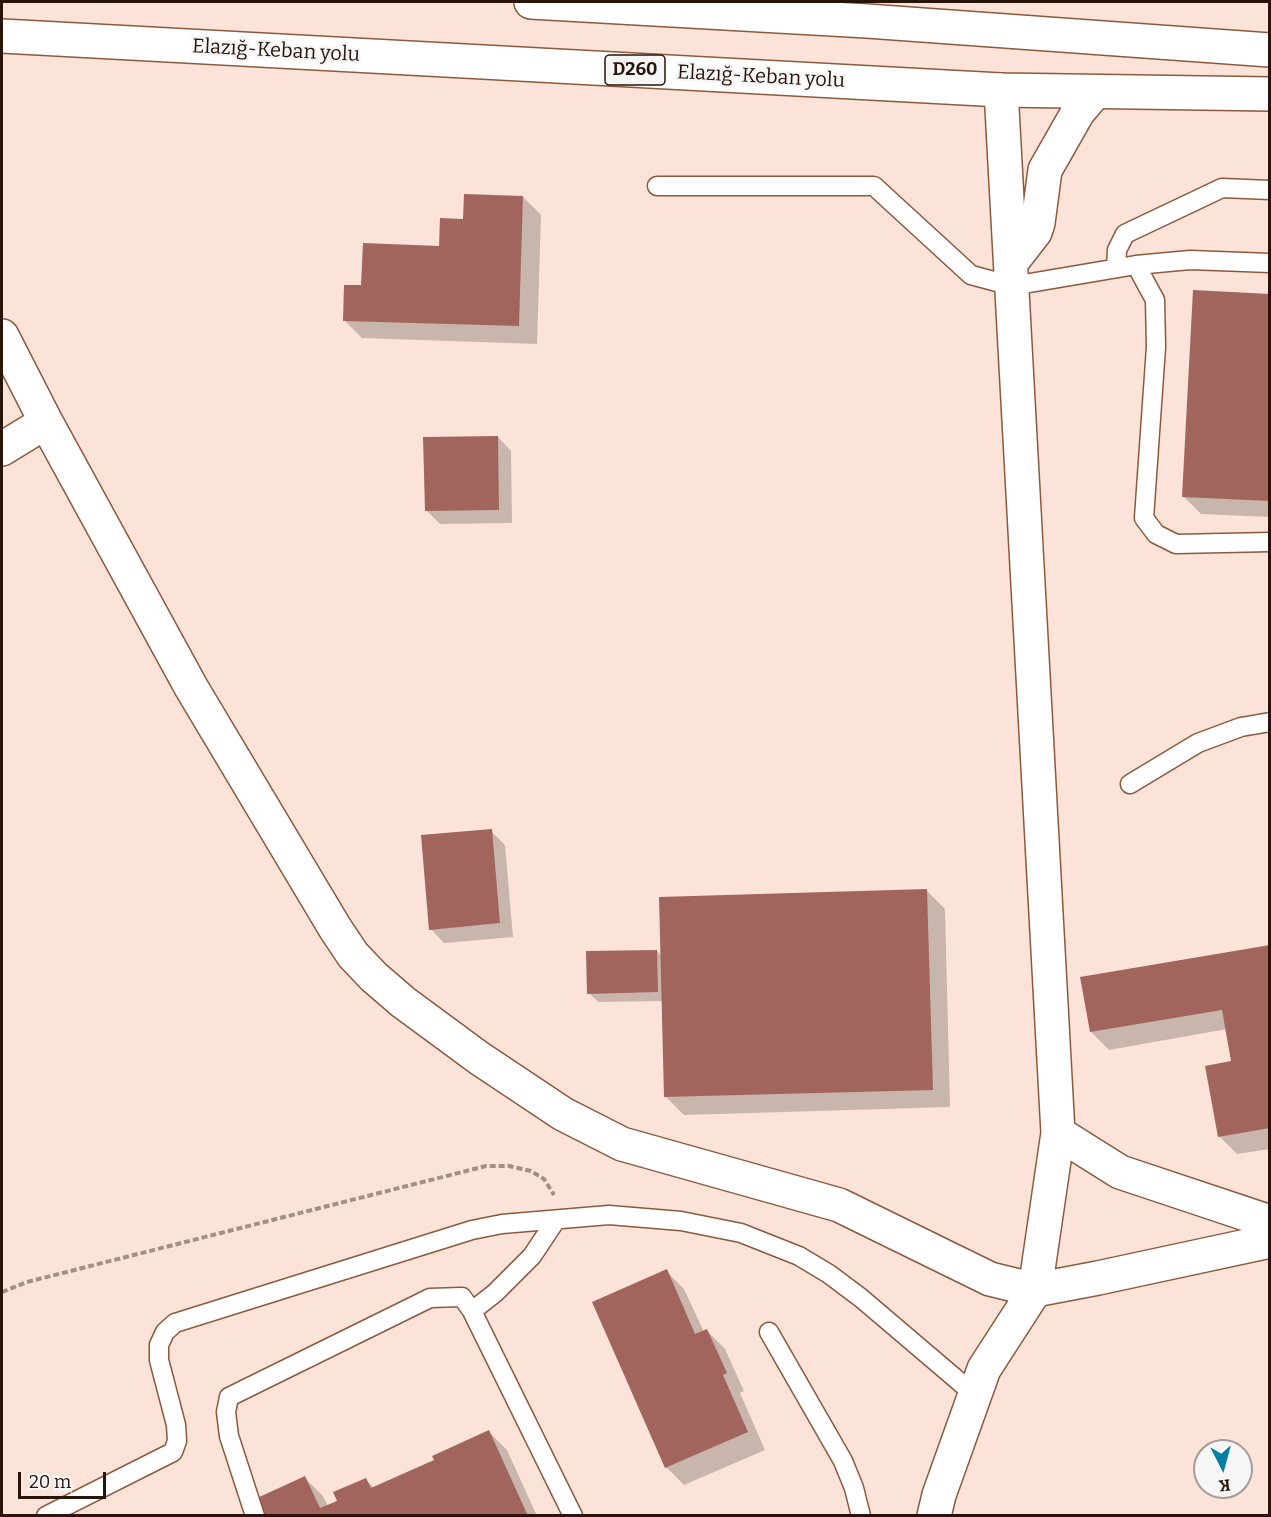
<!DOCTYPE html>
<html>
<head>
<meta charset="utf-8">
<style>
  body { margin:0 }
  #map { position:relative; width:1271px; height:1517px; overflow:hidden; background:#fbe3d7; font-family:Bitter,serif }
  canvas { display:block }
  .frame { position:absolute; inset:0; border:3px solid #281409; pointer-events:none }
  .north { position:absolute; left:1193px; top:1439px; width:60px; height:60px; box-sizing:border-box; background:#f6f6f6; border:2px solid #a49c97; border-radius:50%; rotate:174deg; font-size:16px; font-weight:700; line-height:24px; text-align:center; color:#281409 }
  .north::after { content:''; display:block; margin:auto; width:21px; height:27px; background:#007fa5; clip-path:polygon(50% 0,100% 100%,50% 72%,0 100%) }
  .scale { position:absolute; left:18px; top:1472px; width:88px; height:27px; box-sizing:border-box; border:3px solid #281409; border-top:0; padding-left:8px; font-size:18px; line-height:21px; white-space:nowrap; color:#281409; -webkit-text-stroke:4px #f6f6f6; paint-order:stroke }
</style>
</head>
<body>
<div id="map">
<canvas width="1271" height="1517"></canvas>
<div class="frame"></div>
<div class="north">K</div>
<div class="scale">20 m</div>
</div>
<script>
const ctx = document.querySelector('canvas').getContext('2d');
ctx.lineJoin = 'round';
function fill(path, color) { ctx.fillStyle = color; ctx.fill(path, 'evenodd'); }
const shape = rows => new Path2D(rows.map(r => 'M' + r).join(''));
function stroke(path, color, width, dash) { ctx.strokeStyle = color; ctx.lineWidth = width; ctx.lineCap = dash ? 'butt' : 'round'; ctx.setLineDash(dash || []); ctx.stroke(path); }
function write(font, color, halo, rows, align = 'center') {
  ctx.font = font + ' Bitter,serif'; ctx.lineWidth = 5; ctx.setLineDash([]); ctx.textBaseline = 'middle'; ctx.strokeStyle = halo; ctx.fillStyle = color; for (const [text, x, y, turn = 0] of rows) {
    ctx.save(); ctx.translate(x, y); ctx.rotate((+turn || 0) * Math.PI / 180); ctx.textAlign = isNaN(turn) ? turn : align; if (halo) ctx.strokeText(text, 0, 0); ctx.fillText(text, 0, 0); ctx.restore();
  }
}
const shadow = shape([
  [523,197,541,215,537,344,362,338,344,320,363,287,441,247],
  [1270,296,1270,517,1201,514,1183,496],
  [498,437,511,451,512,523,440,524,426,510],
  [491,831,505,845,513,937,444,943,431,929],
  [927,891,945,909,950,1107,684,1115,666,1097,663,1001,598,1002,589,993,657,951,662,956],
  [1270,947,1270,1149,1237,1154,1219,1136,1232,1063,1227,1029,1109,1050,1091,1032],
  [666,1271,684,1289,704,1332,707,1331,725,1349,744,1391,740,1393,765,1450,684,1485,666,1467],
  [489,1432,507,1450,537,1516,264,1516,305,1478,323,1496,328,1506,339,1501,366,1480,374,1488,436,1460]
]);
const building = shape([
  [464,194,523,196,519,326,343,321,344,285,361,285,363,243,439,246,440,218,463,219],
  [1193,290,1270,294,1270,501,1182,497],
  [498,436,499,510,425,511,423,437],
  [492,829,500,923,429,930,421,835],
  [927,889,933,1090,664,1097,659,897],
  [1270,945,1270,1128,1218,1137,1205,1066,1231,1061,1222,1010,1090,1032,1080,977],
  [657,950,658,992,587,994,586,951],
  [667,1269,695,1334,707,1329,727,1373,723,1375,748,1432,665,1468,592,1302],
  [489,1430,528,1516,263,1516,255,1499,305,1476,320,1508,337,1501,333,1492,366,1478,371,1488,434,1460,432,1456]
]);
const path = shape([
  [2,1292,27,1282,486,1166,509,1166,531,1171,544,1179,554,1195]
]);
const service = shape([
  [657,186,874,186,971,275,1012,286,1136,265,1190,260,1270,263],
  [1136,265,1155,300,1156,347,1144,518,1156,534,1176,544,1270,542],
  [1116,268,1117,250,1125,234,1222,188,1270,190],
  [1130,784,1198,743,1241,727,1270,722],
  [472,1311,495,1293,532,1256,556,1220],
  [769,1332,843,1461,854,1488,861,1516],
  [46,1516,173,1452,177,1441,176,1425,159,1360,159,1345,165,1332,175,1323,472,1230,502,1224,609,1215,681,1221,741,1233,799,1256,829,1274,861,1298,975,1395],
  [255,1516,229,1436,226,1412,229,1397,430,1298,462,1297,472,1311,573,1516]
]);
const minor = shape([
  [1011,263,1035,232,1038,223,1045,170,1078,112,1095,92],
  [2,336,46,422,191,687,335,928,353,955,374,977,403,1002,479,1058,563,1114,622,1144,839,1205,990,1279,1035,1290,1098,1278,1270,1241],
  [2,449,46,422],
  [1058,1133,1120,1172,1270,1222],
  [934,1516,939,1495,984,1369,1035,1290,1058,1133,1001,90]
]);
const trunk = shape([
  [531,2,867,21,1270,50],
  [2,36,1001,90,1270,94]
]);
const shields = [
  [635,70,60]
];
const shieldNames = [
  ["D260",635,70]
];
const streetNames = [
  ["Elazığ-Keban yolu",276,51,3],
  ["Elazığ-Keban yolu",761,77,3]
];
fill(shadow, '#0003');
fill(building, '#a1655e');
stroke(service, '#8c593e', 21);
stroke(minor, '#8c593e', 36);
stroke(trunk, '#8c593e', 36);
stroke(path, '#a58e83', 4, [6, 3]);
stroke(service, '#fff', 18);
stroke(minor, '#fff', 33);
stroke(trunk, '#fff', 33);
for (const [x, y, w] of shields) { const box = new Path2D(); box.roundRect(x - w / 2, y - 15, w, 30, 4.5); ctx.fillStyle = '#f6f6f6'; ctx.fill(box); stroke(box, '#281409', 1.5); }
write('bold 18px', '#281409', null, shieldNames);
write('20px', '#281409', '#f6f6f6', streetNames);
</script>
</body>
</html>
